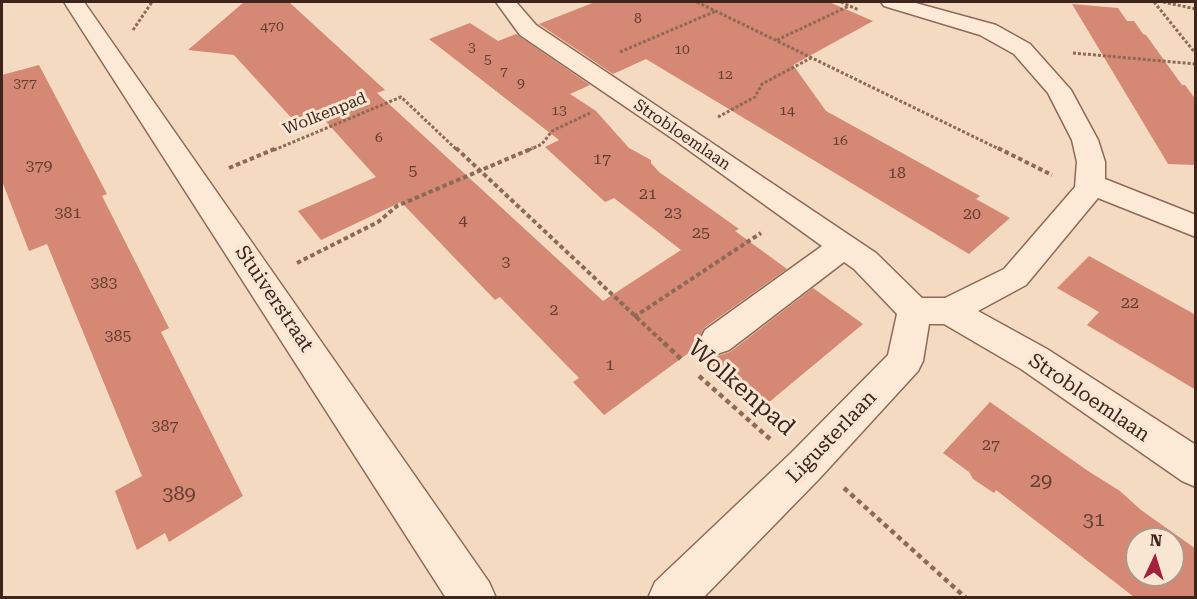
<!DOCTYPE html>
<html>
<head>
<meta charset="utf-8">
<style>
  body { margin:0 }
  #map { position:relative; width:1197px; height:599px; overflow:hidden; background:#f3dac1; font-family:"Roboto Serif",serif }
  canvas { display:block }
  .frame { position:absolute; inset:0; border:3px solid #3d251c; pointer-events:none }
  .north { position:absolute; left:1125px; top:527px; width:60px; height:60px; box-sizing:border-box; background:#f9e6d2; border:2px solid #ae9989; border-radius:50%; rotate:4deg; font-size:16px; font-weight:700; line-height:24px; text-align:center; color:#3d251c }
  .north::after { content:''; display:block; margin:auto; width:21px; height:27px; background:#a4203c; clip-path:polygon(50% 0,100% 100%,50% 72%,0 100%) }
</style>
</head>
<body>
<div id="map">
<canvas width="1197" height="599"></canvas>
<div class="frame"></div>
<div class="north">N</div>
</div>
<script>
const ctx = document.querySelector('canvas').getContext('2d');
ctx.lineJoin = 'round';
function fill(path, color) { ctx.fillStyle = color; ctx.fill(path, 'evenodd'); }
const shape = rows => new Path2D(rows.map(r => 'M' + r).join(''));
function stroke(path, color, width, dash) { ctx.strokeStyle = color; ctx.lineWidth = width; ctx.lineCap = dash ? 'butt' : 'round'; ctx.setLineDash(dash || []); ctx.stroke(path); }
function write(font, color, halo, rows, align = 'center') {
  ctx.font = font + ' "Roboto Serif",serif'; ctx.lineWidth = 6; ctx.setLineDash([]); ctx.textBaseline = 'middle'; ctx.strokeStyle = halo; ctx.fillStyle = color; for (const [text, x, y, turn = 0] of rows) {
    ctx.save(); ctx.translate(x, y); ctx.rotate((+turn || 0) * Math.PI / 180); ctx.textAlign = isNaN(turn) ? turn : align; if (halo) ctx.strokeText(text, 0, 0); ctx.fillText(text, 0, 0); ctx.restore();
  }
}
const building = shape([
  [244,2,289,2,385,90,377,93,603,301,681,250,614,198,605,202,545,147,559,140,429,39,470,23,498,41,516,34,590,85,570,94,596,111,629,148,651,160,651,163,659,172,739,229,735,231,787,269,704,328,698,341,704,352,718,356,730,352,813,288,863,324,762,408,694,349,604,415,573,382,579,378,500,297,495,300,401,202,321,240,298,211,376,177,320,115,297,124,234,55,188,50],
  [595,2,829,2,873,21,793,65,826,111,980,196,976,199,1010,218,969,254,646,59,613,74,539,24],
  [1072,4,1118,8,1127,21,1134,21,1143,34,1146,35,1182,85,1185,85,1196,100,1196,165,1168,164],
  [39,65,107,194,102,196,169,328,161,332,243,496,169,542,165,533,137,550,115,491,142,476,47,244,29,251,2,181,2,75],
  [1089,256,1196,315,1196,390,1087,325,1099,312,1057,288],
  [990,402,1088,471,1120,491,1141,510,1196,549,1196,597,1134,597,996,490,994,493,973,479,969,472,943,453],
  [1137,539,1173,539,1173,575,1137,575]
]);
const pathFar2 = shape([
  [697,2,1001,150],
  [841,2,859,10],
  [1154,2,1196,54],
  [1163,2,1196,9],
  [133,30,152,2],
  [777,40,849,6],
  [620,52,716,11],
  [1073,53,1196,64],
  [718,117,755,97,762,84,811,58],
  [274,150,401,97,457,150],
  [529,150,542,144,552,131,590,113]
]);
const pathFar1 = shape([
  [456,148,665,344],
  [998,148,1052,175],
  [229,168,277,148],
  [297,263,378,222,397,206,533,148],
  [634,317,761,233]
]);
const path = shape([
  [664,343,681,359],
  [699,376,770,439],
  [844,488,966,598]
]);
const minor = shape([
  [64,2,84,2,489,582,496,598,446,598,64,2],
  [496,2,516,2,536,25,876,253,922,298,945,298,1004,269,1075,187,1077,162,1072,140,1048,93,1014,54,980,35,884,6,881,2,912,2,996,25,1030,44,1071,90,1098,140,1105,162,1105,179,1196,215,1196,237,1098,198,1026,285,978,311,1047,349,1196,445,1196,487,1182,481,1021,369,944,324,929,324,923,361,918,371,819,479,703,598,648,598,655,582,791,453,888,355,897,314,854,269,844,262,729,350,717,354,705,350,700,340,705,330,822,246,676,141,520,35,496,2]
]);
const farNumbernames = [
  ["8",638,19],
  ["470",272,27],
  ["3",472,48],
  ["10",682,50],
  ["5",488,60],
  ["7",504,72],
  ["12",725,75],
  ["377",25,84],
  ["9",521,84],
  ["13",559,111],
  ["14",787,111],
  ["6",379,138],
  ["16",840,141]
];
const farStreetnames = [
  ["Wolkenpad",325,114,-22],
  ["Strobloemlaan",682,135,34]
];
const numberNames = [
  ["17",602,159],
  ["379",39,166],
  ["5",413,171],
  ["18",897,173],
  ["21",648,194],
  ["381",68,213],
  ["23",673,213],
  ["20",972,214],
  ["4",463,221],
  ["25",701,233],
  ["3",506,262],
  ["383",104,283],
  ["22",1130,303],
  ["2",554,310],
  ["385",118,336],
  ["1",610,365],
  ["387",165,426],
  ["27",991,445]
];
const streetNames = [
  ["Stuiverstraat",274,299,56],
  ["Strobloemlaan",1089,398,34],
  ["Ligusterlaan",832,437,-46]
];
const nearNumbernames = [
  ["29",1041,481],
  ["389",179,494],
  ["31",1094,520]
];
const nearStreetnames = [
  ["Wolkenpad",741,388,41]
];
fill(building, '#d58873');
stroke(minor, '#8e6956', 3);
stroke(pathFar2, '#8e6956', 3, [3, 2]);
stroke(pathFar1, '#8e6956', 4, [4.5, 3]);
stroke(path, '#8e6956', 4.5, [5, 4]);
fill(minor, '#fce9d6');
write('14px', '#633e32', null, farNumbernames);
write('16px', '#3d251c', '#f9e6d2', farStreetnames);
write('16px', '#633e32', null, numberNames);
write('20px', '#3d251c', '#f9e6d2', streetNames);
write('20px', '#633e32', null, nearNumbernames);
write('24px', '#3d251c', '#f9e6d2', nearStreetnames);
</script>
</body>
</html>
